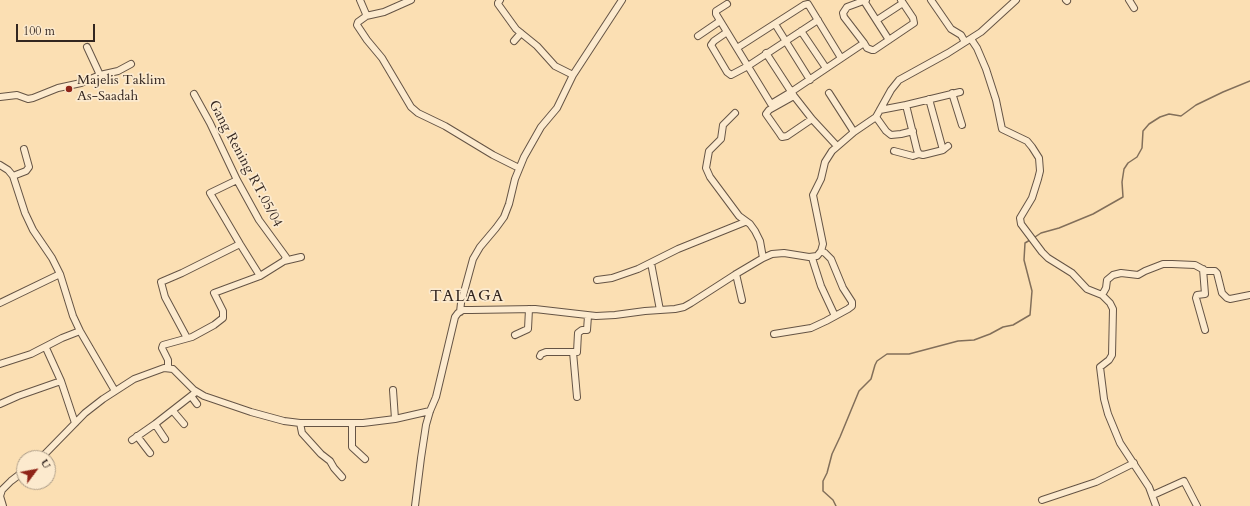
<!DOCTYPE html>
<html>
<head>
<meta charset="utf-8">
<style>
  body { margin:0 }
  #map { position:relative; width:1250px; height:506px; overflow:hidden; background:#fbdfb3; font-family:Cardo,serif }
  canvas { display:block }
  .north { position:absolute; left:16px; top:450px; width:40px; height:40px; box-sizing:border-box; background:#fceace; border:1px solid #ac9c88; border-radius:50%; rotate:58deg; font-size:11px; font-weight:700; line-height:16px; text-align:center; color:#332620 }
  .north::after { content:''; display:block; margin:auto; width:14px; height:18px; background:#8f2418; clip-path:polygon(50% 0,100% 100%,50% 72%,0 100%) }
  .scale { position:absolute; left:16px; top:24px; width:79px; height:18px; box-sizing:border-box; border:2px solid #332620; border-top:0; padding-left:5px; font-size:12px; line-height:14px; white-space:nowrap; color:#332620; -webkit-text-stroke:3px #fceace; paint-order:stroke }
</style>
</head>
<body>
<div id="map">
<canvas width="1250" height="506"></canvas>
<div class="north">U</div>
<div class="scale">100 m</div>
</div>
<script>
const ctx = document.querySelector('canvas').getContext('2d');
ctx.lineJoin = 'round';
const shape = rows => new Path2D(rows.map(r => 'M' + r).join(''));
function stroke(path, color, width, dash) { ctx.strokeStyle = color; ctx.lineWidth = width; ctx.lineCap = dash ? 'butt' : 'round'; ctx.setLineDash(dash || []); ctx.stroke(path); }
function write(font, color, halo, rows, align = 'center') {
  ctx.font = font + ' Cardo,serif'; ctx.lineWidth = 3.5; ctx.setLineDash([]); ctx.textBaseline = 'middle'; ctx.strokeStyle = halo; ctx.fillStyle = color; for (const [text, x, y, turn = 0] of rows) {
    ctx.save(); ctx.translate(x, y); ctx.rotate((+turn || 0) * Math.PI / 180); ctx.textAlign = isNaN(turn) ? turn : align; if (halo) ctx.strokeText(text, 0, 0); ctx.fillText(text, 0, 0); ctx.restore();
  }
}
const stream = shape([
  [1035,237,1041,233,1059,228,1093,214,1123,197,1122,182,1124,169,1128,163,1137,157,1142,148,1143,131,1149,124,1160,117,1169,114,1181,116,1196,105,1223,92,1250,81],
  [836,506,833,500,823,491,823,481,827,473,832,454,840,437,859,391,871,379,875,365,877,361,887,354,909,354,958,341,974,340,990,334,1003,327,1013,325,1030,315,1032,291,1024,260,1025,243,1030,240]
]);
const minor = shape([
  [360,0,366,14,365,17,358,22,357,25,367,40,382,58,411,107,418,113,445,126,493,155,519,168],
  [500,0,498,3,498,4,516,29,537,46,555,66,573,75],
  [866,0,847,7,843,13,844,17,864,43,867,48,872,50,874,50,914,23,913,18,901,0],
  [931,0,951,29,961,35,965,42],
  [1066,0,1067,1],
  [1129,0,1134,8],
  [864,1,889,40],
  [727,4,716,11,716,14,771,104,791,92,864,43],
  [366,16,384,12,411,0],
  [877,20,903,3],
  [775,24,810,80],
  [801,31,826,68],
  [727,32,714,41,711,45,727,72,731,75,748,66,818,20],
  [698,36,720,21],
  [971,39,977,48,986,69,996,100,1002,129,1027,141,1032,147,1039,158,1040,171,1038,179,1032,198,1020,218,1021,224,1042,252,1048,258,1072,273,1087,289,1102,295,1110,303,1113,309,1112,355,1109,360,1100,367,1104,399,1108,414,1120,443,1149,487,1156,506],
  [514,41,521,33],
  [87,47,100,75],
  [737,48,804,5,808,4,841,58],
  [766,53,794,96,812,119,837,146],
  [829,93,854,132],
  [952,93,962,125],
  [794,96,769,110,766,114,780,134,782,137,787,136,812,119],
  [0,97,17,95,28,99,33,98,58,88,81,83,100,75,118,71,131,64],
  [929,99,943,150],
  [880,110,906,105],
  [735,113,723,125,721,139,709,151,706,168,710,177,739,216,750,224,755,231,760,241,763,258],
  [876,117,886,131,891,135,901,134,913,131],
  [948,146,943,150,923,155,919,154,917,150,906,105,960,92],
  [894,151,913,156,919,154],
  [0,165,8,170,13,176,25,213,33,230,52,258,60,274,73,316,80,331,115,391],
  [13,176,26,171,29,167,24,149],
  [237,180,210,193,240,244,260,276],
  [812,258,821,286,835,316],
  [284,261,301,257],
  [651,263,660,310],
  [1203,269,1205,294,1197,295,1196,298,1205,330],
  [736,274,742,300],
  [597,280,612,278,638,269,678,249,745,222],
  [1102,295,1106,288,1107,280,1113,275,1121,273,1138,275,1145,271,1163,264,1172,264,1195,265,1206,271,1215,271,1217,273,1222,293,1227,298,1230,299,1250,295],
  [0,303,60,274],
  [460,312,461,303,473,259,480,247,496,228,504,217,509,204,515,179,524,157,541,127,557,108,573,75,622,0],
  [774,334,811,328,826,321,848,309,852,306,852,302,843,288,831,259,825,253,821,251],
  [515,335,528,329,529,309],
  [187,338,165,297,161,282,182,273,240,244],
  [46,348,61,381,75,423],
  [573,352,577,397],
  [540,356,541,354,546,352,577,352,578,333,582,330,587,330,588,316],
  [0,364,31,354,62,338,80,331],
  [168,368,168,360,162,348,163,345,192,337,214,325,223,318,223,311,214,293,260,276,284,261,286,257,259,220,237,180,210,123,194,94],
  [393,390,395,419],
  [191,396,197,404],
  [0,404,18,396,61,381],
  [173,411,184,424],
  [300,423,302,433,321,454,330,461,334,468,342,477],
  [352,423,352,447,365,459],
  [155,424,165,439],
  [137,436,150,453],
  [132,440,155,424,196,392],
  [41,458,85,413,103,399,134,379,164,368,173,369,194,390,204,396,251,412,284,421,300,423,363,423,395,419,430,411],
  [1153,495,1184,481,1197,506],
  [1042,500,1096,482,1134,463],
  [3,506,0,496,2,490,11,481,24,471],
  [415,506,421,458,426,425,430,411,436,397,455,317,458,313,463,310,471,310,535,309,596,316,615,315,645,311,675,309,684,307,691,303,736,274,763,258,772,254,784,253,809,257,817,256,821,251,823,244,813,195,821,179,825,162,832,151,854,132,876,117,891,90,899,80,948,53,981,32,1016,0]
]);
const markers = [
  [69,89,4,"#8f2418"]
];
const poiNames = [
  ["Majelis Taklim",77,81],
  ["As-Saadah",77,97]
];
const streetNames = [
  ["Gang Rening RT.05/04",245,164,62]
];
const quarterNames = [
  ["TALAGA",467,297]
];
stroke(stream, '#826f5a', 1.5);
stroke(minor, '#655445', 8);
stroke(minor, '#fceace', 6);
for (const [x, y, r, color] of markers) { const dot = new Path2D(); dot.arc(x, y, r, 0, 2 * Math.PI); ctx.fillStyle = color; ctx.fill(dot); stroke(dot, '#fceace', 1.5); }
write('14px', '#332620', '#fceace', poiNames, 'left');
write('14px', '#332620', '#fceace', streetNames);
ctx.letterSpacing = '1px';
write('16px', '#332620', '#fceace', quarterNames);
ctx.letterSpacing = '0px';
</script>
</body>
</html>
